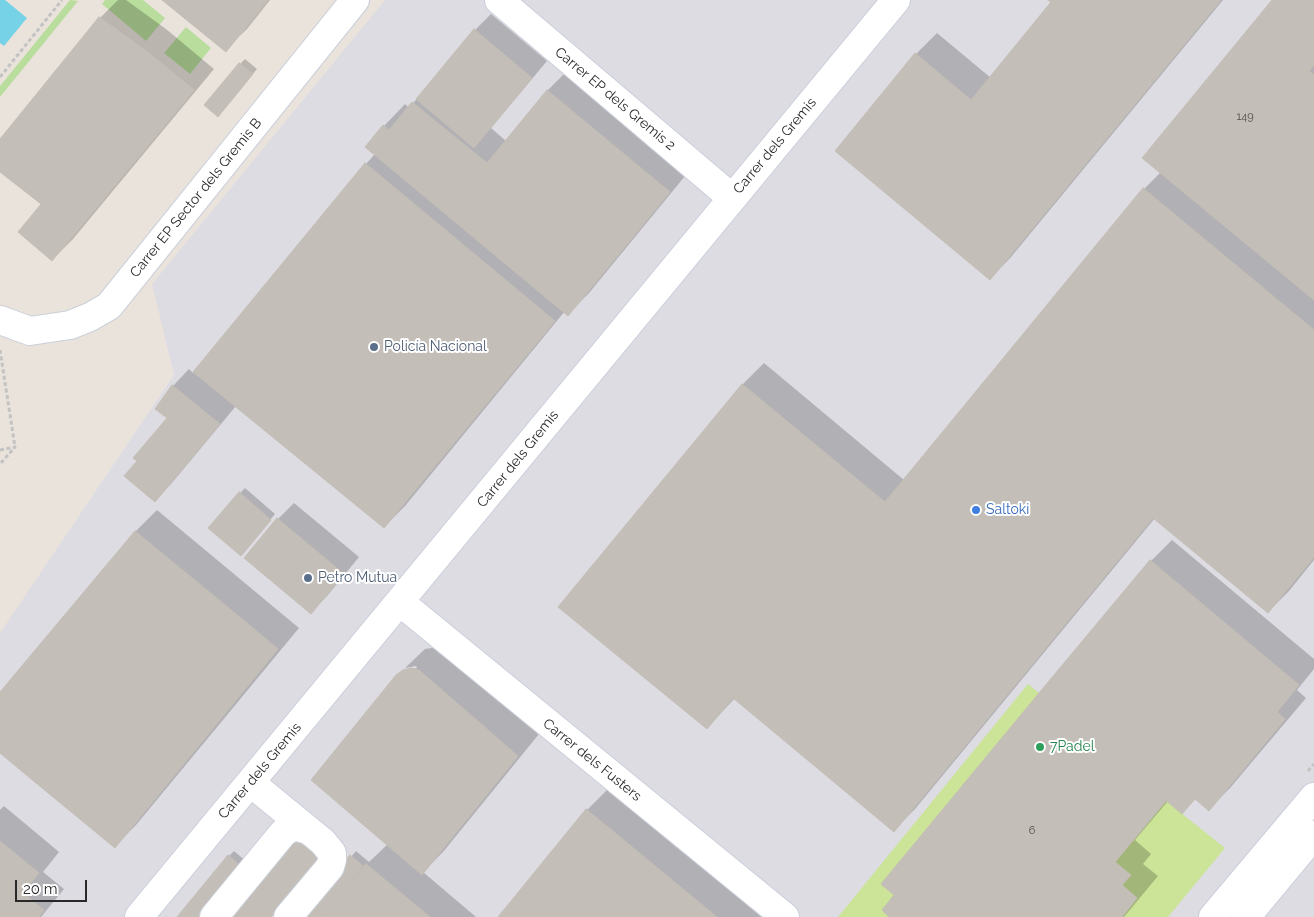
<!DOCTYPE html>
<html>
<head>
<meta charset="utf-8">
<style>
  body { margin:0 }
  #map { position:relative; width:1314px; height:917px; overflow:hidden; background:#eae3dc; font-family:Raleway,sans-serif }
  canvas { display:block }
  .scale { position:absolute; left:15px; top:880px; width:72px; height:22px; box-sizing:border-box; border:2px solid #292929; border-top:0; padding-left:6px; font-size:15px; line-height:18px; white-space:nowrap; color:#292929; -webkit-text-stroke:4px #fff; paint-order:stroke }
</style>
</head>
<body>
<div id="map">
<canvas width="1314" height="917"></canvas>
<div class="scale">20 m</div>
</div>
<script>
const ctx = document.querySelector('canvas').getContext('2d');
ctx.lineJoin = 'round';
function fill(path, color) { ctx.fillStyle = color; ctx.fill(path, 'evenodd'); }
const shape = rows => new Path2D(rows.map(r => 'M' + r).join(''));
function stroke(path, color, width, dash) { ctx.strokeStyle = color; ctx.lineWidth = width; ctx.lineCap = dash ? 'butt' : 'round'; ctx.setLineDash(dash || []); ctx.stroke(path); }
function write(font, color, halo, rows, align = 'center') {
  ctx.font = font + ' Raleway,sans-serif'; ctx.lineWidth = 4; ctx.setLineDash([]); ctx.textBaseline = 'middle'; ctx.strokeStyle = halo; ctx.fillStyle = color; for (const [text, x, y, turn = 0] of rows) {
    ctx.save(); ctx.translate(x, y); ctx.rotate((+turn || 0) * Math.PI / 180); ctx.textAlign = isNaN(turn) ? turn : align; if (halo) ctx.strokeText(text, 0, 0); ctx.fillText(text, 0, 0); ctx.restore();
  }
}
const industrial = shape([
  [385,0,1314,0,1314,917,0,917,0,633,174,375,152,284]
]);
const green = shape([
  [70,0,78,1,0,97,0,86],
  [105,0,143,0,165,18,146,41,102,4],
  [186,27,211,48,190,74,164,53]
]);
const pitch = shape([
  [1028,684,1166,801,1225,848,1168,917,838,917]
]);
const water = shape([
  [0,0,5,0,27,18,4,46,0,43]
]);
const shadow = shape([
  [118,0,126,0,166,29,214,69,73,239,52,260,43,204,0,170,0,141,100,18],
  [164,0,270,0,247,29,225,50],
  [1050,0,1223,0,1011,257,990,279,916,54,937,33,991,78,1053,2],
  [1274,0,1314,0,1314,560,1289,591,1268,612,1155,518,915,809,894,830,735,698,707,728,560,607,743,384,764,363,904,480,1144,189,1161,172],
  [491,14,547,61,491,128,506,141,548,90,569,69,690,170,589,293,568,314,565,311,405,506,384,527,236,406,171,484,155,500,138,461,169,418,157,408,173,386,189,369,193,373,366,164,375,154,366,147,384,126,405,104,409,108,475,30],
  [245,59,257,69,223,110,240,64],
  [245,488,275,514,246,549,240,493],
  [294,503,359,557,327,596,311,612,278,519],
  [157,510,299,628,136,825,115,846,0,752,0,694,136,531],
  [1172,540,1314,659,1314,669,1297,690,1306,698,1230,788,1209,809,1196,798,1182,812,1168,801,1135,840,1151,854,1143,864,1158,876,1124,917,891,917,896,895,882,884,1151,561],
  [432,648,440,649,539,734,443,852,423,872,476,917,300,917,356,851,369,862,388,844,397,676,404,669,404,671,417,668,416,666,405,668,425,649],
  [608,789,763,917,499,917,587,810],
  [4,806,59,852,43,872,64,889,41,917,0,917,0,810],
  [234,851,247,862,179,917,229,856]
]);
const building = shape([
  [162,0,268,0,226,52,162,0],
  [1048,0,1221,0,990,280,835,151,915,53,971,100,1051,2,1048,0],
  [1272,0,1314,0,1314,65,1309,71,1314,75,1314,300,1142,158,1272,0],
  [99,17,145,50,194,90,52,261,18,232,41,204,0,172,0,139,99,17],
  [474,29,532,78,474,148,416,99,474,29],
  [239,63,253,74,218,117,204,105,239,63],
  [547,90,670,192,568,316,365,147,383,125,389,130,412,102,487,163,547,90],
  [365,163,555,321,384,528,193,372,365,163],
  [1143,188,1314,330,1314,557,1268,613,1153,518,894,832,733,698,707,729,558,607,742,384,885,502,1143,188],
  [172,385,220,424,155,502,124,476,137,461,133,458,167,418,155,409,172,385],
  [239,492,271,520,241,556,208,528,239,492],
  [277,518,344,574,311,614,244,558,277,518],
  [135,531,247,623,129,766,76,722,30,778,0,753,0,692,135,531],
  [1150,560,1299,685,1277,712,1285,719,1209,811,1195,799,1182,814,1039,693,1150,560],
  [247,623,278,649,115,848,30,778,76,722,129,766,247,623],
  [411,668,419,670,518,756,422,875,311,780,396,675,403,670,411,668],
  [1039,693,1166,801,1115,862,1131,875,1122,885,1137,898,1122,917,889,917,882,910,894,895,881,884,1039,693],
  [586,809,717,917,498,917,586,809],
  [296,836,321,857,271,917,229,917,296,836],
  [0,841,39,873,23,893,44,910,39,917,0,917,0,841],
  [228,855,243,868,202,917,177,917,228,855],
  [350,855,363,866,322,917,299,917,350,855],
  [366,864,430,917,322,917,366,864]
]);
const path = shape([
  [0,77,62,0],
  [0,350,15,447],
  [0,450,15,447,0,464],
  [1308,771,1314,764]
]);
const minor = shape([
  [499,0,732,198],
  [0,320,30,331,70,325,90,317,109,306,355,0],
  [400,602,785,917],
  [251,783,323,842,332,853,332,860,330,867,288,917],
  [139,917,896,0],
  [214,917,283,833,293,826,308,830],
  [1213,917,1314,797],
  [1246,917,1314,835]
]);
const markers = [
  [374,347,5,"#5c6f8a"],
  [976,510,5,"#3f7fe0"],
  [308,578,5,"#5c6f8a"],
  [1040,747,5,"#2e9e5b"]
];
const numberNames = [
  ["149",1245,117],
  ["6",1032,831]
];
const streetNames = [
  ["Carrer EP dels Gremis 2",615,99,40],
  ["Carrer dels Gremis",775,146,-50],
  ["Carrer EP Sector dels Gremis B",196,198,-51],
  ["Carrer dels Gremis",518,459,-51],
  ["Carrer dels Fusters",592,760,39],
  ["Carrer dels Gremis",260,771,-50]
];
const serviceNames = [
  ["Policía Nacional",384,347],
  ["Petro Mutua",318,578]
];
const shopNames = [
  ["Saltoki",986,510]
];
const leisureNames = [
  ["7Padel",1050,747]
];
fill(industrial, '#dddce3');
fill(green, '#b8dd9c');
fill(pitch, '#cbe498');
fill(water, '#76d2e6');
fill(shadow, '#0003');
fill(building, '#c3beb7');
stroke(building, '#c5beb6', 1);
stroke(minor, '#cacfda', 30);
stroke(path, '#c3c3c3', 3, [4, 2.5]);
stroke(minor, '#fff', 28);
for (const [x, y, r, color] of markers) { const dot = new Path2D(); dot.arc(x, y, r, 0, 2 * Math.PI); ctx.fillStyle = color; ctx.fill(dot); stroke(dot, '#fff', 2); }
write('11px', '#504e4c', null, numberNames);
write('14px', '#292929', '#fff', streetNames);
write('14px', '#4e5e75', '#fff', serviceNames, 'left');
write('14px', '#366cbe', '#fff', shopNames, 'left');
write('14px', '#27864d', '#fff', leisureNames, 'left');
</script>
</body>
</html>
